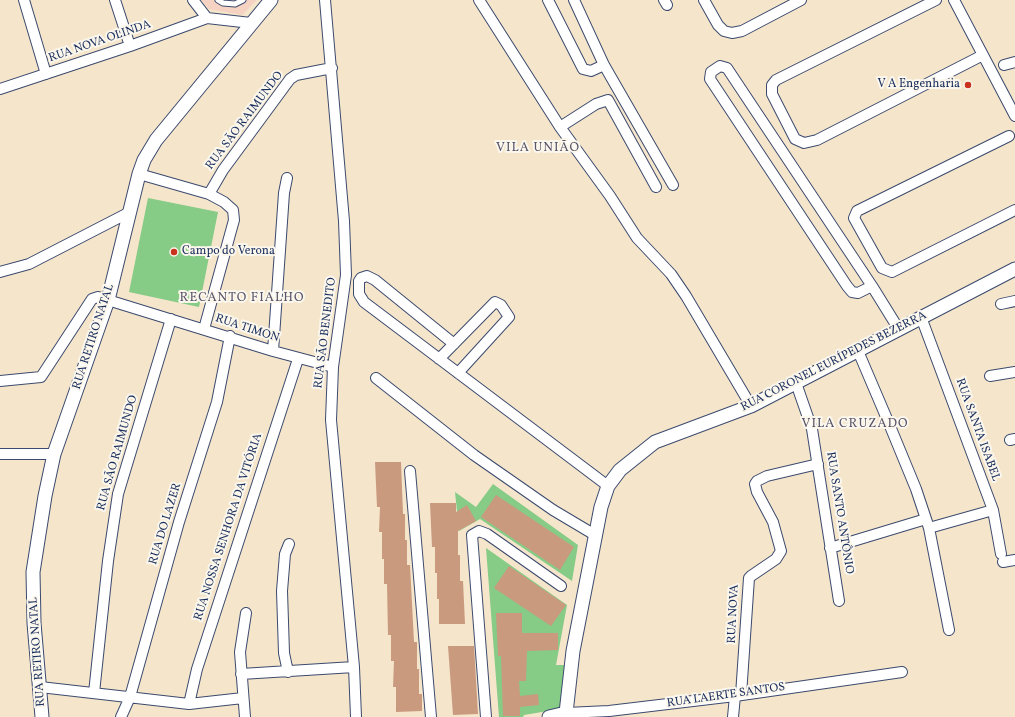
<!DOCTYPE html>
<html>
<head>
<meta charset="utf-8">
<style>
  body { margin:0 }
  canvas { display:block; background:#f4e5cb }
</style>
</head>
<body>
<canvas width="1015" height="717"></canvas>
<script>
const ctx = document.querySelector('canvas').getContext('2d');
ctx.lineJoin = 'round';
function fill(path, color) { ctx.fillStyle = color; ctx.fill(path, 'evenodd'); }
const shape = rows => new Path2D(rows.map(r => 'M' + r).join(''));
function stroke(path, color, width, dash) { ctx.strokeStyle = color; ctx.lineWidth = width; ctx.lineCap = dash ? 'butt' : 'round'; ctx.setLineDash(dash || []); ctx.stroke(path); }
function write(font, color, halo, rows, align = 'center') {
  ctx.font = font + ' Vollkorn,serif'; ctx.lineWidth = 4; ctx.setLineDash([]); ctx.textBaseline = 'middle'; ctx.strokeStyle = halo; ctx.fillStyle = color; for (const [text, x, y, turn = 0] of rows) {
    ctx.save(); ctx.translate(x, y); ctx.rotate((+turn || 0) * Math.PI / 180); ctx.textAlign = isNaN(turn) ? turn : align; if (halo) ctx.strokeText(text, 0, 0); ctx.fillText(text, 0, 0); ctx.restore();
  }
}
const built = shape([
  [201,0,257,0,242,15,209,9]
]);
const green = shape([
  [148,198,218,212,199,307,129,292],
  [493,484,578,545,572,581,480,519,459,531,455,492,476,507],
  [486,548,567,605,556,665,565,665,560,709,524,715,523,717,499,717]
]);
const building = shape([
  [375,462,401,462,403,514,405,514,405,540,407,540,407,565,410,565,414,642,417,642,417,669,419,669,419,694,422,694,422,711,396,712,396,687,393,687,394,661,391,661,391,635,388,635,387,584,384,584,384,559,382,559,382,532,379,532,380,507,377,507],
  [496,495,574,547,560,570,481,517],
  [430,503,456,503,456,512,467,505,476,521,458,531,458,555,460,555,460,581,463,581,465,624,439,624,439,599,437,599,437,573,435,573,435,547,432,547],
  [509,566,566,605,551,626,494,588],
  [496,613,522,613,522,633,558,633,558,650,527,651,526,681,519,681,520,696,538,694,539,705,520,707,520,716,503,716,501,656,498,656],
  [448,646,474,646,478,714,453,715]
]);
const service = shape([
  [218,0,223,3,235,4,243,0]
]);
const minor = shape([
  [24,0,46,74],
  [115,0,130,46],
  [193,0,207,18,251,23],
  [325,0,344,221,346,275,333,367,331,420,354,667,356,717],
  [479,0,560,127,610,196,637,238,671,274,686,296,751,406],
  [548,0,583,69,591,71,604,65],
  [574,0,604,65,673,185],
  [664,0,667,5],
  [704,0,718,25,724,31,732,33,742,31,801,0],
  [936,0,776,80,772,85,772,94,795,139,804,143,817,140,983,55],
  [954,0,1015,116],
  [1004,65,1015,62],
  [0,89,130,46,207,18],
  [560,127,596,104,608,100,656,187],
  [1009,136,857,211,854,218,882,268,892,272,1015,210],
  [139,174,209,194,224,202,233,210,234,220,204,329],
  [209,194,223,170,290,79,296,75,332,68],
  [0,272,29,264,130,212],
  [872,286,858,293,852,292,847,286,710,79,711,72,720,66,727,68,872,286,898,328],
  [1001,304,1015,301],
  [921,317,993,510,1001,554],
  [454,344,375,280,367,276,361,278,359,281,359,294,364,302,608,486],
  [273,351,284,193,287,178],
  [858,351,890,426,916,489,929,528,949,630],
  [439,359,495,302,501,305,509,317,458,373],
  [990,376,1015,372],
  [376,378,474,455,553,510,595,535],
  [0,381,41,377,92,299,98,297,273,351,333,367],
  [796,383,812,429,839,601],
  [1010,440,1015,439],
  [0,454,54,454],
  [410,471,431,717],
  [929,528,993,510],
  [830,548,926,519],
  [1003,562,1015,560],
  [288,672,284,653,282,591,285,554,289,544],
  [241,674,354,667],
  [40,687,189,704,243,698],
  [94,693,108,561,118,494,171,319],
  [741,695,749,578,751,576,776,559,781,551,773,522,757,492,755,484,757,481,767,476,818,464],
  [189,704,197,669,298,359],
  [566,713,609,711,735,696,902,672],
  [121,717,130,697,179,522,217,402,230,336],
  [245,717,240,652,246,613],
  [486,717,472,535,479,531,487,534,561,586],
  [733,717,735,696]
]);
const tertiary = shape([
  [42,717,34,623,33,572,45,496,54,454,108,300,139,174,144,160,156,140,271,0],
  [549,717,566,713,573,651,601,507,608,486,620,470,655,442,751,406,1015,269]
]);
const markers = [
  [968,85,4,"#c8321e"],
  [174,252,4,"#c8321e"]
];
const streetNames = [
  ["RUA NOVA OLINDA",100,42,-19],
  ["RUA SÃO RAIMUNDO",245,121,-53],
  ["RUA TIMON",247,329,18],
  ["RUA SÃO BENEDITO",326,333,-83],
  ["RUA RETIRO NATAL",94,337,-72],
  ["RUA CORONEL EURÍPEDES BEZERRA",834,362,-27],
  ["RUA SANTA ISABEL",977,430,70],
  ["RUA SÃO RAIMUNDO",118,453,-74],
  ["RUA SANTO ANTÔNIO",839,513,81],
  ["RUA DO LAZER",166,524,-73],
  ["RUA NOSSA SENHORA DA VITÓRIA",229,527,-72],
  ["RUA NOVA",734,614,-87],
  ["RUA RETIRO NATAL",38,652,-94],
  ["RUA LAERTE SANTOS",726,696,-8]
];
const poiNames = [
  ["V A Engenharia",960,85],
  ["Campo do Verona",182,252,"left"]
];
const neighbourhoodNames = [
  ["VILA UNIÃO",538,149],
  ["RECANTO FIALHO",242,299],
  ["VILA CRUZADO",855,425]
];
fill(built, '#f5d2c2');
fill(green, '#86cb86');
fill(building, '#ca9a7f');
stroke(service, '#3c4a6e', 7);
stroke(minor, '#3c4a6e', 12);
stroke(tertiary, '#3c4a6e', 15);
stroke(service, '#fff', 5);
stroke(minor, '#fff', 10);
stroke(tertiary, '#fff', 13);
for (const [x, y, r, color] of markers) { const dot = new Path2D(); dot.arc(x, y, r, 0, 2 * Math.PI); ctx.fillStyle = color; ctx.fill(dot); stroke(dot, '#fbf7ec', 1.5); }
write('12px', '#1b2f5e', '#fbf7ec', streetNames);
write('12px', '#1b2f5e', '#fbf7ec', poiNames, 'right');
ctx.letterSpacing = '1px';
write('13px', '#58546a', '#fbf7ec', neighbourhoodNames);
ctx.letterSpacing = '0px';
</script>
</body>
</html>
